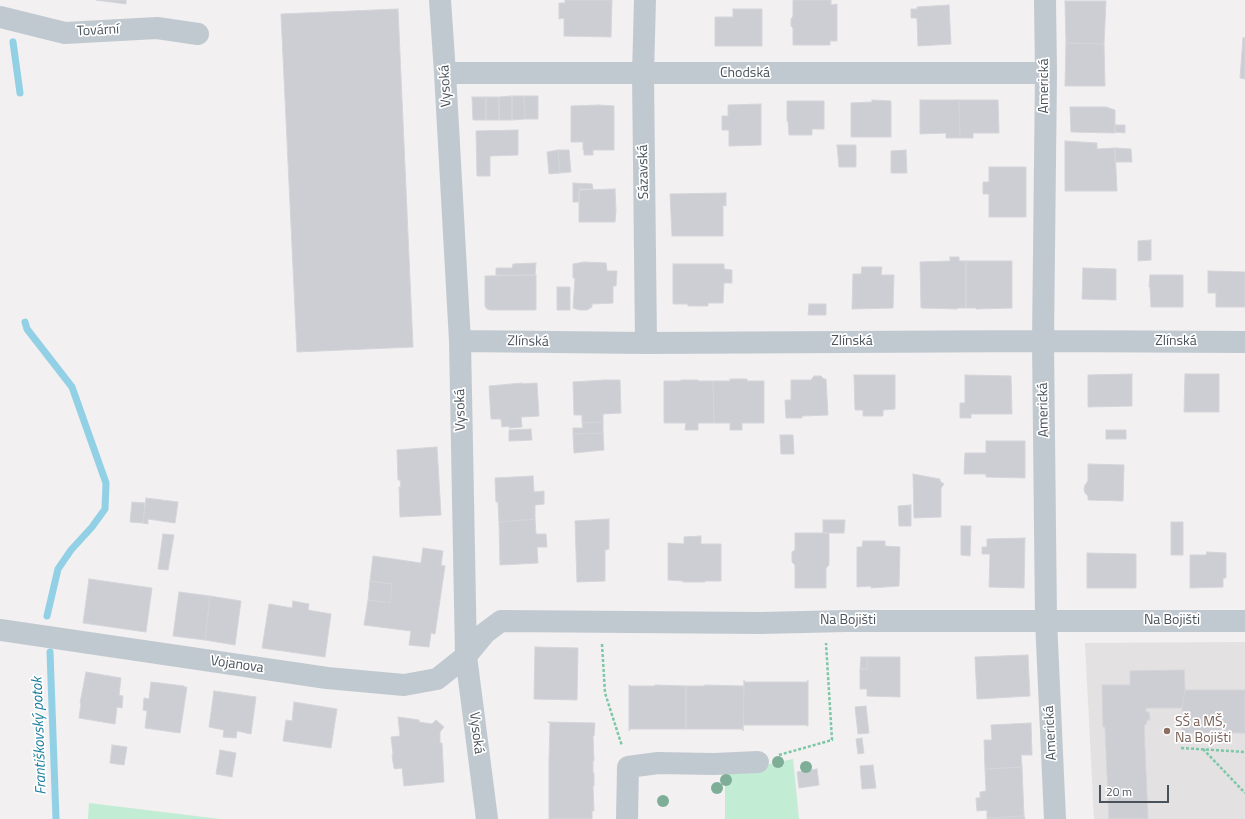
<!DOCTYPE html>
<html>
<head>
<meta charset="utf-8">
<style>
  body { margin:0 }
  #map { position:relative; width:1245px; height:819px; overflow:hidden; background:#f2f0f0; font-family:"Titillium Web",sans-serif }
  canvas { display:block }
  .scale { position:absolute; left:1099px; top:785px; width:70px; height:18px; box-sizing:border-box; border:2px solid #49525b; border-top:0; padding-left:5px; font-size:12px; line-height:14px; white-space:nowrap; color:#49525b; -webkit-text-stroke:3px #fff; paint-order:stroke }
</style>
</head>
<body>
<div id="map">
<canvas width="1245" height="819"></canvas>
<div class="scale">20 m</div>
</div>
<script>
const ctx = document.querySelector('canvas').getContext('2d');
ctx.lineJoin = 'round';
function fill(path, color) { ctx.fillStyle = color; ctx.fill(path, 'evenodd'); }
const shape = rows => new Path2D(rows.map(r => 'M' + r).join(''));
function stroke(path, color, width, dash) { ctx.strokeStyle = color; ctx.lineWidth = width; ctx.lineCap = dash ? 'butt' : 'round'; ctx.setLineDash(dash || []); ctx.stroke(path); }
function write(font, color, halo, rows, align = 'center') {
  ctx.font = font + ' "Titillium Web",sans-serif'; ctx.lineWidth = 3.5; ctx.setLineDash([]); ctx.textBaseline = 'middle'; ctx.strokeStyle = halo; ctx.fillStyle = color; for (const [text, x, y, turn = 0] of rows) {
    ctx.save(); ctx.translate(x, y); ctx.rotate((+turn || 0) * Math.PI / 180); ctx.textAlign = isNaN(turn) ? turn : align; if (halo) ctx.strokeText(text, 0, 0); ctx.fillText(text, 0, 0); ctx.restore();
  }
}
const education = shape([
  [1245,642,1245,819,1094,819,1085,643]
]);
const green = shape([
  [793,759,799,819,725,819,725,774],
  [89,803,220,819,88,819]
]);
const stream = shape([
  [13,42,20,93],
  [25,322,27,329,72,387,106,483,105,509,92,527,71,550,58,569,47,616],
  [50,652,56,819]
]);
const building = shape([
  [96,0,126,0,126,4,96,0],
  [565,0,612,0,611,37,564,36,564,18,559,19,559,3,565,3,565,0],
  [793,0,831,0,831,5,837,4,837,41,830,41,830,45,793,45,793,28,791,26,791,19,793,16,793,0],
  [1065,1,1106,1,1104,44,1066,43,1065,1],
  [949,5,951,44,918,46,917,18,911,18,911,9,917,9,917,7,949,5],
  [398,9,413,347,297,352,281,14,398,9],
  [733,9,762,9,762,46,715,46,715,17,733,17,733,9],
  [1243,38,1245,38,1245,79,1240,78,1243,38],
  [1066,43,1104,44,1105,86,1065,86,1066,43],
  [512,96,512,120,499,120,499,97,512,96],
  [512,96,524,96,525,119,512,120,512,96],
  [524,96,538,96,538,119,525,119,524,96],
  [472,97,486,97,486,120,473,120,472,97],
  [486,97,499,97,499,120,486,120,486,97],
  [872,100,891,101,891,137,851,137,851,103,872,102,872,100],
  [920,100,959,100,960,138,946,138,946,133,920,134,920,100],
  [959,100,998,100,999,133,973,133,973,138,960,138,959,100],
  [787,101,824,101,824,129,812,129,812,135,789,135,788,121,787,121,787,101],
  [761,104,761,145,729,146,729,130,722,130,722,116,728,116,728,105,761,104],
  [599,105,614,106,614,150,593,150,593,155,584,155,584,150,583,150,583,142,571,142,571,106,599,105],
  [1070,107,1106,107,1115,110,1115,133,1071,132,1070,107],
  [1115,125,1125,125,1125,133,1115,132,1115,125],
  [518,130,518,155,490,156,490,176,477,176,476,131,518,130],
  [1065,141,1097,143,1097,149,1115,148,1117,191,1065,191,1065,141],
  [837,145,856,145,856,167,839,167,837,145],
  [1115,148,1131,149,1132,162,1115,162,1115,148],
  [558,150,560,173,549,174,547,152,558,150],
  [558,150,569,150,571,172,560,173,558,150],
  [906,150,907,173,891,173,891,151,906,150],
  [989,167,1026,167,1026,217,989,217,989,194,983,194,983,182,989,182,989,167],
  [573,183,592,184,593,189,579,189,579,202,573,202,573,183],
  [615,189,616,211,615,222,579,222,579,190,615,189],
  [726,193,726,206,723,205,723,236,672,236,670,194,726,193],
  [1151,240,1151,260,1138,261,1138,241,1151,240],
  [950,257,959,257,959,261,966,261,966,308,957,308,957,309,921,308,920,262,950,261,950,257],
  [966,261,1012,261,1012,308,976,309,976,308,966,308,966,261],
  [584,262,606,263,607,271,617,271,616,286,613,286,613,303,592,304,592,307,587,310,579,310,573,308,575,278,573,278,573,264,584,262],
  [536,263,535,275,496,275,496,268,512,268,513,264,536,263],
  [673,264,724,264,724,269,732,270,732,283,724,283,723,303,708,303,708,306,688,306,688,304,673,304,673,264],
  [862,267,882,267,881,275,894,275,893,308,852,309,853,274,861,274,862,267],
  [1083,268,1116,269,1116,300,1082,299,1083,268],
  [1208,271,1245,272,1245,307,1216,307,1216,293,1208,293,1208,271],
  [536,275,536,310,490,310,487,309,485,306,485,276,536,275],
  [1150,275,1183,275,1183,307,1151,307,1150,287,1149,287,1150,275],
  [557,287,570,287,570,310,557,310,557,287],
  [809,304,826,304,826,315,808,315,809,304],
  [1132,374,1132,406,1088,407,1088,375,1132,374],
  [1185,374,1219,374,1219,412,1184,412,1185,374],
  [854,375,895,375,895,409,883,410,883,416,863,416,863,410,855,410,854,375],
  [965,375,1011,376,1012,414,971,414,971,418,960,418,960,403,965,403,965,375],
  [814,376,821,376,824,379,826,379,828,415,802,416,802,418,786,418,785,400,791,400,791,380,811,380,814,376],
  [730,379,747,379,747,381,764,381,764,423,742,423,742,430,730,430,730,423,714,423,713,381,730,381,730,379],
  [605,380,620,380,621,413,603,414,603,422,582,423,582,415,574,415,573,382,605,380],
  [681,380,698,380,698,381,713,381,714,423,698,423,698,430,685,430,686,423,664,423,664,381,681,381,681,380],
  [522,383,522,384,537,383,539,416,521,417,522,427,509,428,509,426,502,427,501,419,491,419,489,386,522,383],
  [603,422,603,433,573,434,573,428,583,428,582,423,603,422],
  [531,429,532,440,509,441,509,430,531,429],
  [1106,430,1126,430,1126,439,1106,439,1106,430],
  [603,433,604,450,574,453,573,434,603,433],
  [780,435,793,435,794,454,781,454,780,435],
  [986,441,1025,441,1025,478,986,477,986,474,964,474,965,453,986,453,986,441],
  [437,447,441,515,400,517,399,487,401,487,400,480,398,480,397,450,437,447],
  [1088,464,1124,465,1123,501,1088,500,1088,496,1085,493,1084,489,1085,485,1088,481,1088,464],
  [913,474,940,479,940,481,944,484,941,488,941,517,914,518,913,474],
  [533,476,534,492,544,491,544,504,535,505,535,519,499,522,498,502,496,502,495,478,533,476],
  [146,498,178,502,175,523,148,519,148,524,143,523,146,498],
  [132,502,145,503,143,523,130,522,132,502],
  [911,505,911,526,899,526,898,506,911,505],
  [535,519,536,534,546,534,547,547,537,547,538,563,500,565,499,522,535,519],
  [609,519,609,549,605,550,605,581,577,582,575,521,609,519],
  [823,520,845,520,844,533,823,533,823,520],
  [1171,522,1183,522,1183,555,1171,555,1171,522],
  [961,526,971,526,970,556,961,555,961,526],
  [795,533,829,533,829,565,826,568,826,588,795,588,795,565,792,562,792,552,795,550,795,533],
  [163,534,174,535,168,570,158,569,163,534],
  [701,536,701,544,721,544,721,581,705,581,705,582,683,582,683,581,668,580,668,543,684,544,684,537,701,536],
  [1025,538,1024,588,989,587,990,554,982,554,982,547,987,547,987,539,1025,538],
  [863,541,885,541,885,546,900,547,899,586,871,588,871,586,857,587,857,547,862,547,863,541],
  [423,548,443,551,441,565,445,566,435,634,431,633,429,647,409,645,411,631,364,625,368,600,390,603,392,584,370,581,373,556,421,563,423,548],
  [1207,552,1226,553,1226,578,1223,578,1223,587,1190,588,1190,555,1206,555,1207,552],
  [1087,553,1136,554,1136,588,1087,588,1087,553],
  [89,579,152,588,146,632,83,623,89,579],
  [370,581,392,584,390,603,368,600,370,581],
  [179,592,210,596,205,640,173,636,179,592],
  [210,596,241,601,235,645,205,640,210,596],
  [293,601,309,604,308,610,331,614,325,657,262,648,269,604,292,608,293,601],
  [535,647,578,648,577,700,534,699,535,647],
  [1028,655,1030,696,977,699,975,657,1028,655],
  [861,657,867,657,868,669,860,669,861,657],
  [867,657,900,657,900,697,867,696,867,689,860,689,860,669,868,669,867,657],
  [1184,670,1185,690,1182,708,1146,708,1146,712,1149,712,1150,720,1147,720,1146,725,1144,725,1148,819,1109,819,1105,727,1103,727,1102,685,1130,685,1130,671,1184,670],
  [86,672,121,678,119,695,123,696,122,708,117,707,115,724,79,718,81,703,80,703,86,672],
  [744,680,744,682,807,682,808,680,808,726,807,726,807,725,744,725,743,727,744,681,744,680],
  [151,682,184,686,184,687,187,687,180,733,145,728,147,711,143,710,144,698,149,699,151,682],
  [629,685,630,686,655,686,655,685,686,686,686,729,630,729,629,731,629,685],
  [705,685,743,686,744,685,743,731,743,729,686,729,686,686,705,686,705,685],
  [1185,690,1245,690,1245,733,1182,733,1182,708,1185,690],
  [214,691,256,697,251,734,237,731,236,738,223,737,224,730,209,727,214,691],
  [294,702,337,709,331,748,283,741,286,720,292,721,294,702],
  [866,706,869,733,858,734,855,707,866,706],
  [398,717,419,720,419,722,432,724,436,720,444,727,440,732,440,743,442,743,444,782,404,786,402,768,395,769,394,768,392,756,393,754,391,737,400,736,398,717],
  [548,722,595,723,594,736,593,736,594,761,593,761,593,773,594,773,594,786,593,786,594,811,592,811,592,819,549,819,549,760,550,723,548,722],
  [1031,723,1032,755,1021,755,1022,767,985,769,984,740,992,740,991,725,1031,723],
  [862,738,864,753,858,754,856,739,862,738],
  [112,745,127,747,124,765,110,763,112,745],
  [220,750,236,753,232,777,216,774,220,750],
  [873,765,876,788,862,789,860,766,873,765],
  [1022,767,1024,816,987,818,987,810,977,811,976,798,980,798,980,792,986,791,985,769,1022,767],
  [817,769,819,785,799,788,797,772,817,769],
  [1024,816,1025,819,987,819,987,818,1024,816]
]);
const path = shape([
  [602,644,605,693,622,746],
  [1181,748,1245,752],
  [1203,749,1245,793],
  [779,755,832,740,826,643]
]);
const minor = shape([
  [440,0,445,73,460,341,466,656,487,819],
  [645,0,643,74,646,343],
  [1045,0,1046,73,1043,341,1046,620,1055,819],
  [0,17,65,33,157,28,198,34],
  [445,73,1046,73],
  [460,341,646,343,1043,341,1245,342],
  [0,630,327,678,404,685,437,679,466,656,485,633,501,621,761,623,846,621,1245,621],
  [627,819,628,767,658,763,714,764,758,762]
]);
const trees = [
  [778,762],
  [806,767],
  [726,780],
  [717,788],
  [663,801]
];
const markers = [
  [1167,731,4,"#8d6e63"]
];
const streetNames = [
  ["Tovární",98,31,-3],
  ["Chodská",745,74],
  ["Vysoká",446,86,-93],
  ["Americká",1045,86,-90],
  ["Sázavská",644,172,-91],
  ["Zlínská",528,342,1],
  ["Zlínská",852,342],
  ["Zlínská",1176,342],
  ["Vysoká",461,410,-91],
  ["Americká",1044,410,-91],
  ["Na Bojišti",848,621],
  ["Na Bojišti",1172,621],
  ["Vojanova",237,665,8],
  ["Vysoká",476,733,83],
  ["Americká",1051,733,-93]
];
const educationNames = [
  ["SŠ a MŠ,",1175,723],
  ["Na Bojišti",1175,739]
];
const waterNames = [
  ["Františkovský potok",40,736,-92]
];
fill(education, '#e3e1e1');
fill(green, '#c2ecd4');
stroke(stream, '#92d0e5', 7);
fill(building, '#cdced4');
stroke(building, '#d4d5da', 1);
stroke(path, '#7cc7a6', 2.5, [3, 2]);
stroke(minor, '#c1c9d0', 22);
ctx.fillStyle = '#7eae98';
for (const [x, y] of trees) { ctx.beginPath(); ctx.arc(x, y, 6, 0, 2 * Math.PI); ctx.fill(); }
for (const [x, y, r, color] of markers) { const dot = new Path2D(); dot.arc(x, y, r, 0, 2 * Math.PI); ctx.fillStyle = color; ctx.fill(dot); stroke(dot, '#fff', 1.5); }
write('14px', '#49525b', '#fff', streetNames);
write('14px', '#785e54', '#fff', educationNames, 'left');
write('italic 15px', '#187c9f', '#fff', waterNames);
</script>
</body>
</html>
